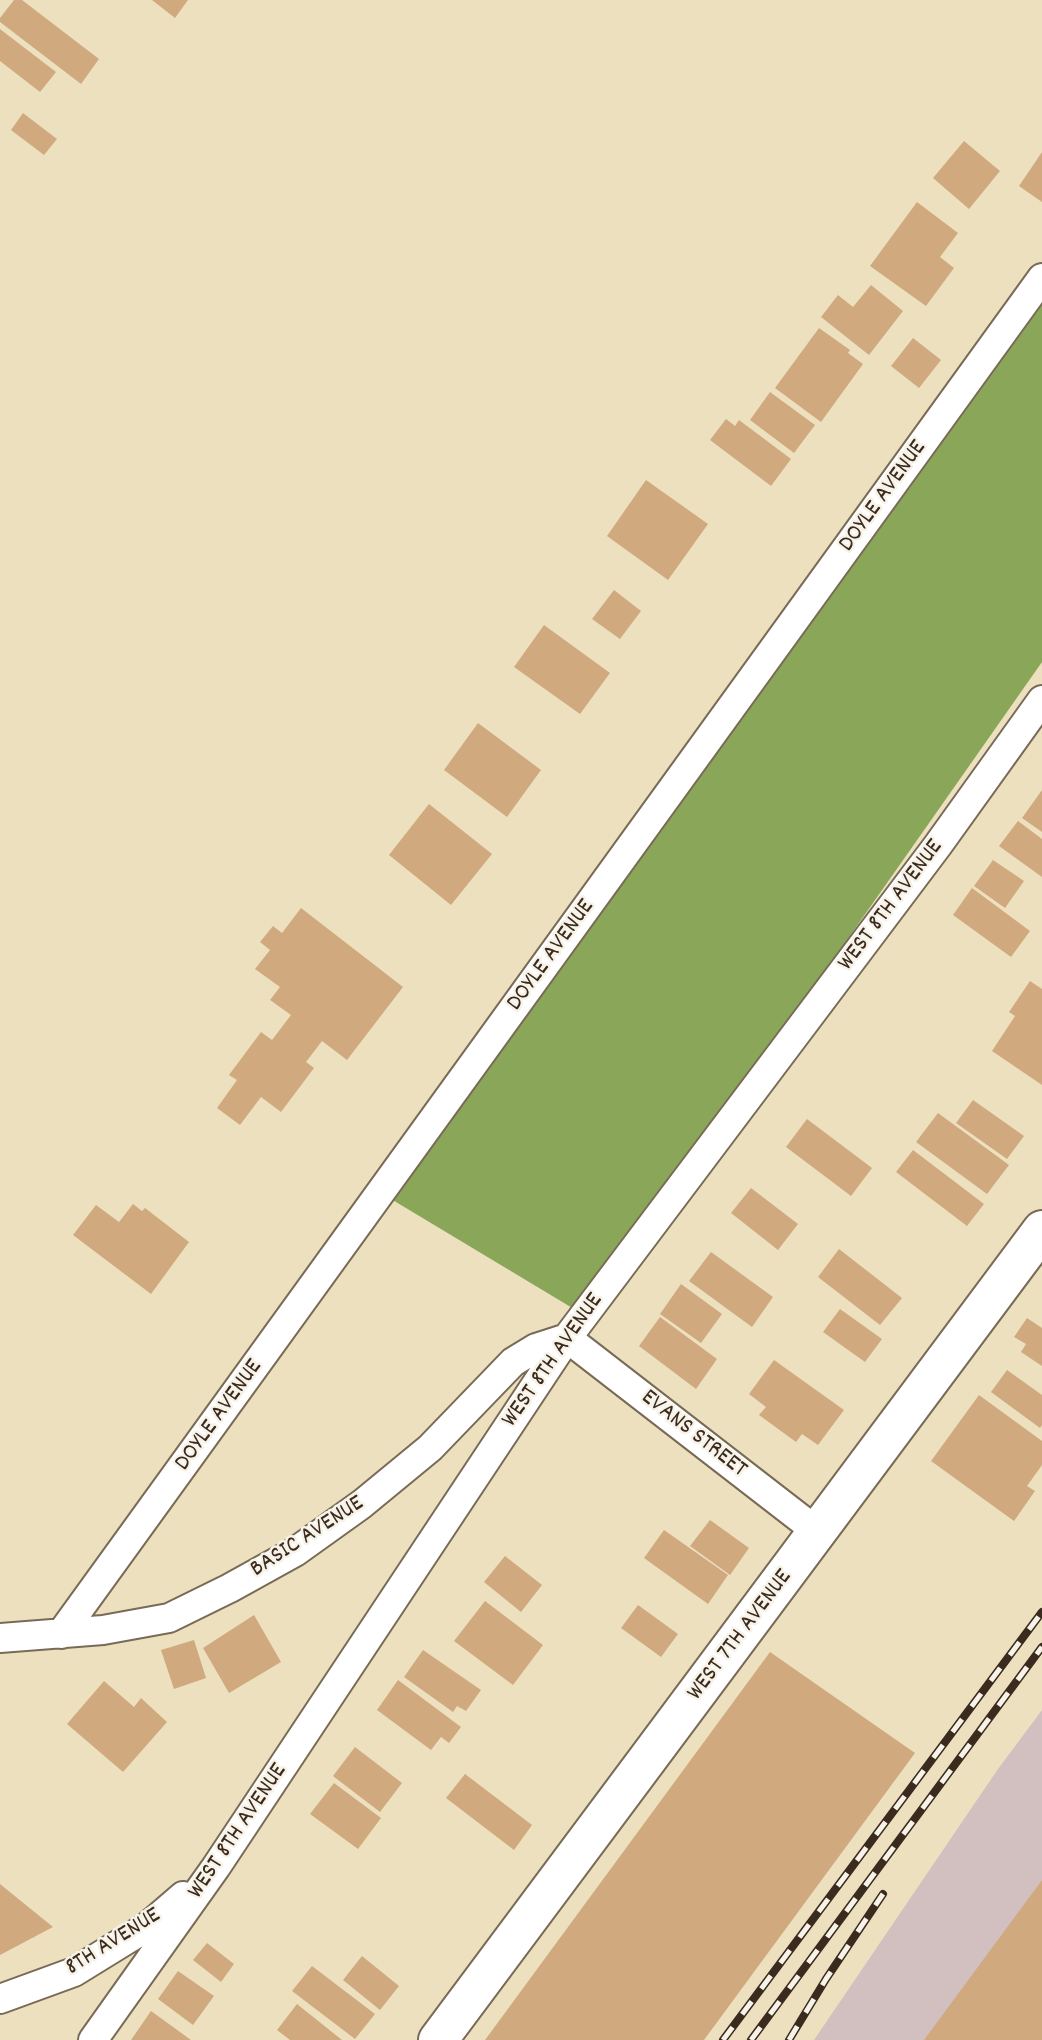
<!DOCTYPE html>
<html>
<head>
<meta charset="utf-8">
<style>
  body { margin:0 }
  canvas { display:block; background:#ece0bf }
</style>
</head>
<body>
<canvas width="1042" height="2040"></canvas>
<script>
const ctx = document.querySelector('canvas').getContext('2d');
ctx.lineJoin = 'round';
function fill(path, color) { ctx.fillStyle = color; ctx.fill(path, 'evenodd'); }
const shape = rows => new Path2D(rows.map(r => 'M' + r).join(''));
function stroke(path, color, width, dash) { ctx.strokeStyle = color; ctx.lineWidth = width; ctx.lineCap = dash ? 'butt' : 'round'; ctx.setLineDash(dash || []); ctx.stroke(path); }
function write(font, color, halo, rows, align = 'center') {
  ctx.font = font + ' Dekko,sans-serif'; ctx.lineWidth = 5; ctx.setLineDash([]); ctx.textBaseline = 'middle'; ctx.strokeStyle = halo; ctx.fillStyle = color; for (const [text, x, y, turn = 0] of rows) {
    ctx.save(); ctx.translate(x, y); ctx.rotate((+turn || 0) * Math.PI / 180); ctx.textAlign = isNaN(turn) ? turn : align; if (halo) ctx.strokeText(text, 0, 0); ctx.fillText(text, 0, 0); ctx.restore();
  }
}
const industrial = shape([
  [1042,1710,1042,2040,814,2040,998,1769]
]);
const forest = shape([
  [1042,274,1042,662,584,1315,381,1193]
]);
const building = shape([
  [14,0,22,0,99,59,81,84,0,22,0,18],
  [152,0,188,0,175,18],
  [0,29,56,72,40,92,0,61],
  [23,113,57,139,44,155,11,130],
  [964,141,1000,171,969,209,933,178],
  [1042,152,1042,202,1019,186],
  [917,202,958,233,940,257,954,268,926,306,870,266],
  [871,285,903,311,869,355,821,317,838,295,853,307],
  [819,328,850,350,848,353,863,364,821,422,775,388],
  [913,338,941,360,919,388,891,366],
  [770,392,815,425,794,453,750,420],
  [726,419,735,426,739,420,791,459,771,486,710,440],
  [646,480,708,524,668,580,607,536],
  [614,590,641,611,620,639,592,619],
  [544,625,610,673,580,714,514,667],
  [478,723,541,770,507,817,444,770],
  [1042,790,1042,832,1022,818],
  [429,804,492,854,451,905,389,855],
  [1018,821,1042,839,1042,877,999,846],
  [993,860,1024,881,1005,908,974,886],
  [972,888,1030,931,1011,957,953,915],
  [301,908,403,987,347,1060,322,1041,306,1062,314,1068,281,1112,261,1097,240,1125,217,1108,237,1080,229,1075,261,1032,272,1040,291,1015,270,1000,280,987,255,969,270,950,260,942,273,926,282,933],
  [1030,981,1042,989,1042,1085,992,1051,1015,1016,1009,1012],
  [973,1100,1024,1136,1007,1159,956,1123],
  [938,1113,1009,1165,987,1194,916,1142],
  [807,1119,872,1168,851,1196,786,1147],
  [913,1150,984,1204,967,1226,896,1172],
  [751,1188,798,1224,778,1250,731,1213],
  [133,1204,142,1211,145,1208,189,1242,151,1294,73,1235,96,1205,119,1222],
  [839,1249,902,1298,880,1325,818,1277],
  [711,1252,773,1297,752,1327,689,1281],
  [681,1284,722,1314,701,1343,660,1314],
  [840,1309,882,1339,865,1362,823,1332],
  [660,1317,717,1359,696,1389,639,1346],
  [1027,1318,1042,1328,1042,1366,1021,1352,1026,1344,1014,1337],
  [774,1360,844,1410,818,1445,802,1434,796,1442,759,1415,766,1407,749,1394],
  [1007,1370,1042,1395,1042,1425,1040,1428,991,1392],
  [979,1395,1042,1441,1042,1465,1027,1486,1035,1491,1014,1521,931,1461],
  [710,1520,749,1548,730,1575,690,1546],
  [664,1530,728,1575,708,1604,644,1558],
  [505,1556,542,1585,521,1612,484,1582],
  [485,1601,543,1645,513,1685,454,1641],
  [638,1605,678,1634,661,1657,621,1628],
  [254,1615,281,1662,229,1693,203,1648],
  [194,1640,206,1678,174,1689,161,1650],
  [423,1650,481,1690,466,1711,457,1706,453,1712,404,1677],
  [770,1652,915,1753,704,2040,485,2040],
  [398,1680,461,1727,449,1743,441,1737,431,1750,377,1710],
  [104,1681,134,1707,141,1698,167,1722,123,1772,67,1724],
  [355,1747,402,1783,380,1812,333,1776],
  [465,1774,532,1825,514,1850,446,1798],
  [334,1783,381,1818,358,1849,310,1814],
  [1042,1880,1042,2040,924,2040],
  [0,1884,53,1927,0,1955],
  [207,1943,234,1964,221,1982,193,1960],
  [362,1956,399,1986,380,2010,343,1980],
  [312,1966,375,2014,355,2039,292,1991],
  [178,1971,214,1996,193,2025,158,1999],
  [297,2004,342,2040,290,2040,277,2030],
  [151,2011,191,2040,131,2040]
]);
const street = shape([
  [61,1634,1042,278],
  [0,1638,103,1630,169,1618,230,1588,295,1552,362,1504,430,1448,513,1362,536,1348,567,1338,819,1533],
  [0,1999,74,1972,147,1927,183,1896],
  [93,2040,216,1867,567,1338,938,845,1042,700]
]);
const primary = shape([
  [438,2040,1042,1230]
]);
const rail = shape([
  [723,2040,1042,1612],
  [751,2040,1042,1647],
  [789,2040,826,1979,883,1894]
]);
const streetNames = [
  ["DOYLE AVENUE",884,497,-54],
  ["WEST 8TH AVENUE",892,906,-53],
  ["DOYLE AVENUE",552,956,-54],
  ["WEST 8TH AVENUE",554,1361,-55],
  ["DOYLE AVENUE",220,1416,-54],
  ["EVANS STREET",693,1435,38],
  ["BASIC AVENUE",308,1538,-33],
  ["WEST 7TH AVENUE",741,1636,-53],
  ["WEST 8TH AVENUE",239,1832,-56],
  ["8TH AVENUE",114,1943,-32]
];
fill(industrial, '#d2bfc0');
fill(forest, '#8aa658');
fill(building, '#d0aa7e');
stroke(street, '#796a56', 32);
stroke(primary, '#796a56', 42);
stroke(street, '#fff', 28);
stroke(primary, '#fff', 38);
stroke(rail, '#3b2a1e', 8);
stroke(rail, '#f7f3e8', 5, [16]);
write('24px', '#3b2a1e', '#f7f3e8', streetNames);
</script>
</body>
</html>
